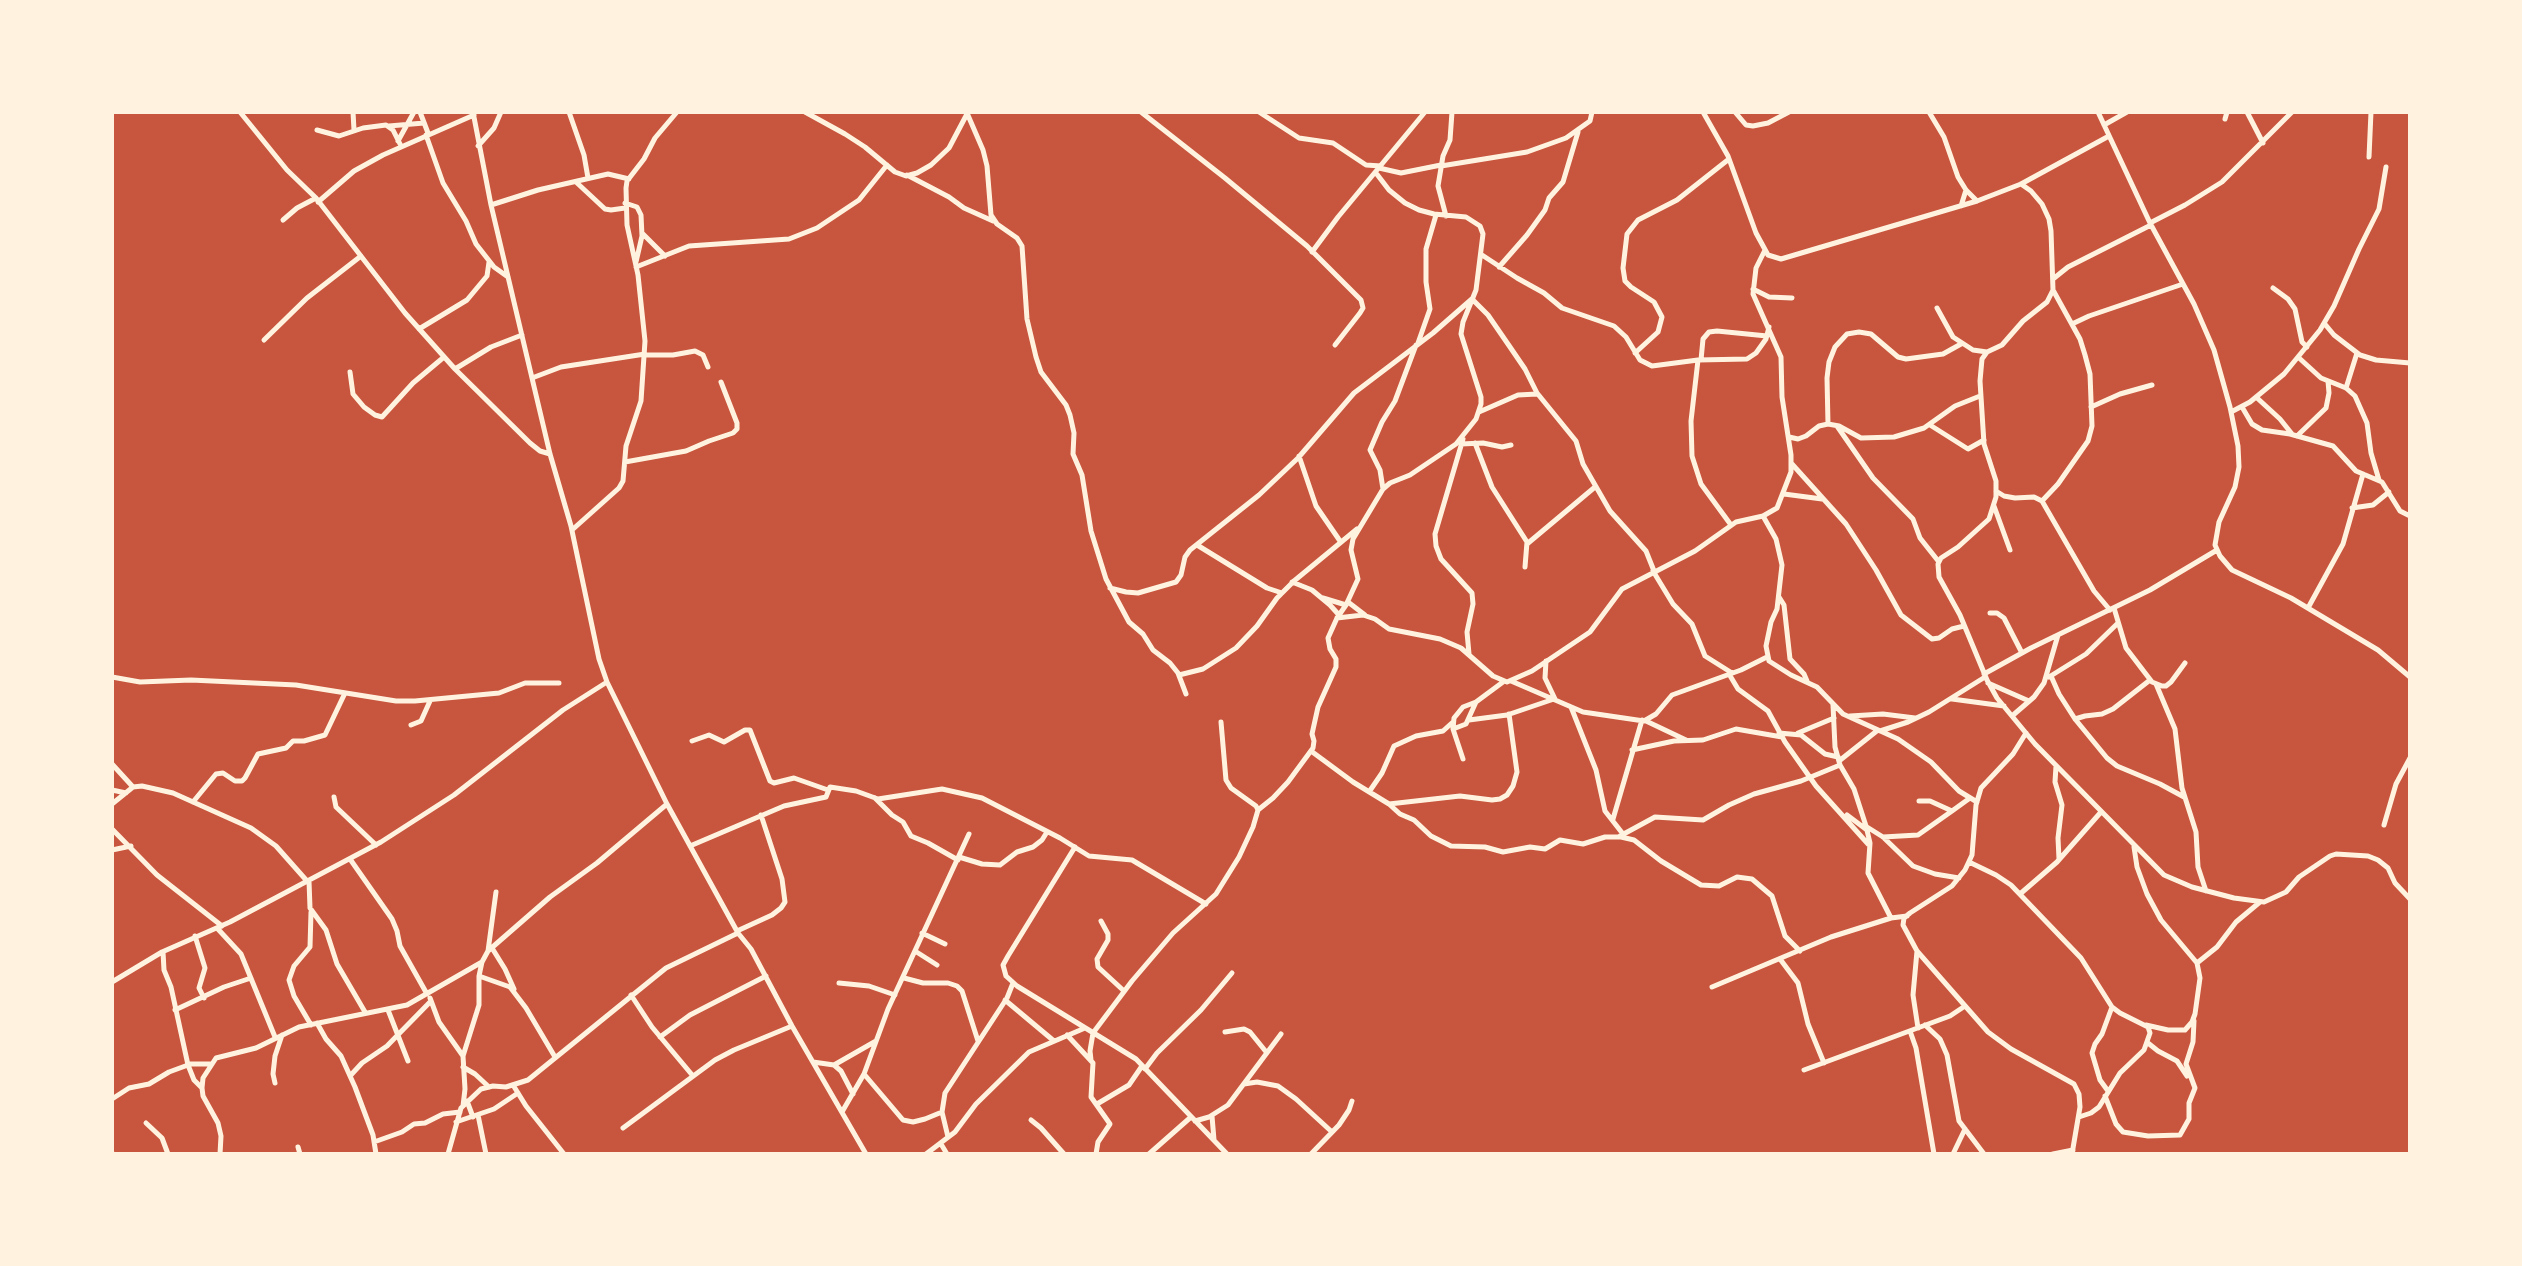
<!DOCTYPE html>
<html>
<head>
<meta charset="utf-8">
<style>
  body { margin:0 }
  #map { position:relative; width:2522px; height:1266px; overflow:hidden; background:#c8553d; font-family:Helvetica,sans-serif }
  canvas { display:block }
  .frame { position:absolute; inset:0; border:114px solid #fff3e0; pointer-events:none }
</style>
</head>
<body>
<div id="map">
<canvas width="2522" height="1266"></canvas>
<div class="frame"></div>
</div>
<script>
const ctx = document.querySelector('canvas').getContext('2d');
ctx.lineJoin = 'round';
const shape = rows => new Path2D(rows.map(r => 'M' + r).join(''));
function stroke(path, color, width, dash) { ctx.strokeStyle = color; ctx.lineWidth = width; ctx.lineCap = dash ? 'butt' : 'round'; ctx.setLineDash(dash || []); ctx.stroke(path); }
const minor = shape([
  [240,112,287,170,316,198,405,313,455,369,530,443,540,451,550,454],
  [353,112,354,130],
  [420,112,428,133],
  [473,112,491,205,550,454,571,526,599,659,607,682,667,804,738,933,751,949,792,1026,866,1154],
  [569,112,584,155,588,178],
  [805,112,845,134,865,147,895,172,906,176,917,173,931,165,949,148,968,112],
  [1141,112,1225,178,1307,246,1361,300,1363,308,1360,313,1335,345],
  [1259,112,1299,138,1333,143,1366,165,1381,166],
  [1703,112,1728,156,1756,233,1768,255,1781,259,1977,201,2021,184,2109,136],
  [1735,112,1746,125,1753,126,1768,123,1789,112],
  [1929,112,1944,137,1958,177,1966,190,1977,201],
  [2098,112,2150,223,2194,304,2214,350,2230,407,2238,446,2239,467,2235,487,2219,522,2215,545,2220,556,2232,570,2291,598,2378,650,2410,677],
  [2247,112,2263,143],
  [967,113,983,150,987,166,991,215,997,224,1017,238,1022,246,1027,319,1036,357,1041,372,1066,405,1070,415,1074,433,1073,454,1082,475,1091,531,1106,579,1129,622,1143,634,1153,650,1170,663,1178,673,1186,694],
  [2225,119,2227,112],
  [2104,125,2127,112],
  [389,126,424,123],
  [317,130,339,136,363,128,386,125,393,130,401,146],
  [426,135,443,183,466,221,476,244,494,267,508,277],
  [398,141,414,112],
  [478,146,494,128,501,112],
  [2369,157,2371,112],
  [1441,166,1527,152,1566,138,1590,121,1592,112],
  [1379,168,1401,173,1441,165],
  [907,175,949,197,964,208,993,221],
  [576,182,605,209,611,210,625,208],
  [2021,184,2031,191,2042,204,2049,219,2051,231,2053,290,2047,302,2023,321,2002,345,1987,352,1982,359,1980,381,1984,444,1996,481,1996,497,1989,519,1958,547,1941,558,1938,564,1939,577,1960,615,1987,680,1997,698,2035,744,2164,875,2192,887,2234,898,2264,902,2286,892,2299,877,2330,856,2336,854,2368,856,2378,860,2388,868,2395,883,2410,899],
  [318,202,354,171,383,155,474,115],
  [625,203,637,207,641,215,642,236,636,262],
  [491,205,538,190,608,174,629,179],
  [1961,206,1966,190],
  [1446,216,1438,186,1443,156,1450,140,1452,112],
  [283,220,297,208,316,198],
  [2150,223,2185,205,2222,182,2292,112],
  [642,233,665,256],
  [1312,252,1338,217,1425,112],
  [1482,255,1517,278,1544,293,1562,308,1614,326,1626,337,1640,360,1652,366,1698,360,1747,359,1756,353,1766,339,1769,327],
  [636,267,689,246,789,239,817,228,859,200,887,165],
  [1499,267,1527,235,1545,210,1549,198,1563,182,1578,132],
  [2053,279,2068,267,2151,225],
  [2273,288,2288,299,2295,309,2302,342,2307,347],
  [1753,289,1769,297,1792,298],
  [1473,300,1488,315,1510,347,1525,369,1537,393,1576,441,1583,464,1610,511,1646,551,1654,571],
  [1937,308,1953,337,1973,350,1987,352],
  [2324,323,2334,335,2360,355,2376,360,2410,363],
  [2072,324,2089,316,2183,284],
  [419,329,467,300,487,276,489,262],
  [264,340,307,298,361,256],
  [1418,343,1430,309,1426,282,1426,249,1436,215],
  [1635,353,1658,332,1662,317,1654,302,1631,287,1625,281,1623,268,1627,234,1638,220,1677,200,1729,159],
  [645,355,673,355,695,351,703,355,708,367],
  [2298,357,2321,378,2346,388,2355,396,2367,423,2371,453,2379,480],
  [1698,360,1691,421,1692,456,1701,484,1731,525],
  [1701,360,1703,339,1709,332,1717,331,1767,336],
  [455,369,491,347,522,335],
  [350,372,353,394,364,407,375,415,382,417,413,383,444,357],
  [532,378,561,367,645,354],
  [2346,388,2357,353],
  [2256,397,2280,419,2292,434],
  [2091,407,2120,394,2152,385],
  [2242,407,2252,424,2262,430,2290,434,2333,446,2356,471,2382,482,2400,511,2410,516],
  [1479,412,1518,395,1537,394],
  [2231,412,2250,402,2284,374,2320,330,2334,306,2359,249,2379,209,2386,167],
  [1828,424,1827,378,1829,362,1835,347,1847,334,1859,332,1871,334,1898,357,1906,359,1943,354,1961,344],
  [1930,425,1968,449,1984,440],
  [1837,426,1873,478,1913,519,1920,538,1939,562],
  [2297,436,2326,408,2329,393,2328,381],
  [1789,437,1798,439,1806,436,1819,426,1828,424,1839,426,1861,438,1894,437,1924,428,1955,406,1980,396],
  [1463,439,1435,534,1436,546,1441,559,1472,593,1473,604,1467,632,1469,654],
  [1475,443,1492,487,1527,542,1525,567],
  [1461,444,1483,443,1502,447,1511,445],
  [1299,456,1316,506,1340,541],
  [625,462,686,451,709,441,733,433,737,429,737,423,721,382],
  [1792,464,1846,524,1876,570,1901,615,1932,639,1939,638,1952,629,1964,626],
  [1383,489,1380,470,1370,450,1382,422,1395,401,1416,345],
  [1996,491,2004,496,2015,498,2034,497,2042,501,2094,591,2110,610],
  [1784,494,1822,499],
  [2042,501,2058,484,2081,451,2088,441,2092,426,2090,374,2085,355,2080,339,2053,290],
  [1994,506,2010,550],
  [2352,508,2373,505,2389,492],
  [1763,516,1776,539,1782,565,1777,609,1771,622,1766,646,1769,661,1791,675,1817,687,1843,714,1898,739,1931,762,1959,791,1977,802],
  [572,530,619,488,623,481,626,446,641,401,645,341,638,275,627,225,626,188,627,181,644,159,655,138,677,112],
  [1527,544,1595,487],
  [1197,545,1267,588,1282,593],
  [1653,571,1673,604,1692,624,1705,656,1732,673],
  [1292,582,1312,590,1330,605,1339,615],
  [1110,588,1126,592,1138,593,1176,582,1181,575,1185,557,1190,550,1259,495,1298,458,1354,393,1433,333,1473,298],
  [1779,597,1784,605,1790,659,1804,674,1807,681],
  [1323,598,1346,605],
  [1348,602,1365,615],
  [2114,608,2126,648,2152,682,2162,686,2166,686,2171,682,2185,663],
  [2308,608,2343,544,2363,474],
  [1990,613,1997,613,2004,618,2022,653],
  [1337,618,1363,615,1375,619,1389,629,1440,639,1461,648,1493,676,1507,682,1532,671,1590,632,1622,589,1695,551,1736,522,1763,516,1777,508,1791,472,1791,455,1782,397,1781,357,1753,294,1756,268,1765,250],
  [1546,661,1545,678,1555,699],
  [1729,674,1738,689,1768,711,1785,742,1816,786,1868,844],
  [1984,674,2031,648,2150,590,2217,550],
  [1179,675,1203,669,1236,648,1257,626,1277,598,1294,581,1357,529],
  [2051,676,2059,694,2075,719,2107,758,2117,766,2160,784,2184,797],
  [112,677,140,682,191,680,296,685,396,701,415,701,499,693,525,683,559,683],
  [2049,677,2086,654,2118,623],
  [1511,681,1583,712,1644,721,1656,714,1672,695,1741,670,1767,657],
  [1988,683,2029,701],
  [2156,684,2175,729,2182,788,2196,832,2198,867,2206,891],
  [1952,699,2004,706],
  [1833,705,1835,747,1840,765,1854,789,1866,826,1870,843,1868,873,1891,918],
  [1571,707,1596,770,1605,811,1623,834],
  [1850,716,1883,714,1915,718],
  [2012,716,2034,697,2044,683,2058,635],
  [2075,719,2085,716,2102,714,2113,709,2150,680],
  [1469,720,1507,715,1554,699],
  [1646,721,1686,740],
  [411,725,421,721,430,701],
  [1453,729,1466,724,1476,702],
  [1880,731,1908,722,1929,712,1985,677],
  [1779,733,1801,735,1825,754,1838,757],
  [1798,733,1834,718],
  [2026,733,2013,754,1981,788,1976,805,1972,855,1965,870,1952,886,1910,913,1904,918,1903,925,1917,951,1988,1032,2011,1049,2074,1084,2079,1094,2080,1107,2072,1154],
  [692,741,709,735,724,742,745,730,750,730,770,781,774,783,794,778,828,790],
  [1632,750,1674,741,1703,740,1736,729,1782,737],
  [1311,751,1353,782,1389,804,1400,814,1414,820,1431,836,1451,846,1485,847,1503,852,1530,847,1545,849,1560,840,1583,844,1605,837,1621,837,1634,840,1661,861,1701,885,1719,886,1737,877,1752,879,1772,896,1785,936,1800,951],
  [1463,759,1453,729,1454,718,1463,707,1476,702,1503,682],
  [1839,761,1878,730],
  [112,764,133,787],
  [2056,766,2055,782,2062,805,2058,838,2059,859],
  [112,790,126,793],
  [1369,792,1382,773,1394,746,1416,736,1443,731,1453,722],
  [334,797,336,807,376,845],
  [875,798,892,815,903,822,911,836,928,843,958,860],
  [1919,801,1930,801,1952,811,1970,798],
  [193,802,216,774,223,773,235,781,242,781,245,778,258,754,286,748,293,741,304,741,325,735,345,693],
  [112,804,133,787,142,786,173,793,251,828,276,846,307,881],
  [1389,804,1460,796,1492,800,1500,799,1507,795,1513,786,1517,772,1509,714],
  [1258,810,1273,798,1288,782,1313,748,1314,741,1312,734,1318,707,1336,667,1336,659,1330,649,1328,638,1337,618,1346,605,1358,579,1351,550,1353,539,1383,489,1390,483,1410,475,1456,444,1476,419,1481,404,1481,397,1461,334,1463,322,1476,290,1483,234,1480,226,1466,217,1434,214,1419,210,1405,203,1389,190,1376,173],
  [1847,815,1867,830],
  [1613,819,1642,720],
  [2384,825,2396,784,2410,758],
  [1867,827,1883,837,1913,866,1935,874,1959,878],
  [112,829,157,875,222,926],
  [1620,836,1655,817,1703,820,1729,805,1754,794,1801,781,1840,765],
  [1883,837,1918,835,1952,811],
  [690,846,784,806,826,797,830,787,856,791,878,799,942,789,982,798,1060,838,1089,856,1132,860,1206,904],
  [1075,847,1008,956,1003,965,1006,976,1017,986,1136,1059,1227,1154],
  [2134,847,2137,867,2147,894,2161,920,2197,963,2200,978,2195,1014,2192,1022,2185,1030,2168,1030,2146,1025],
  [112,850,131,846],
  [959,857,982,864,1000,865,1017,852,1033,847,1042,840,1047,832],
  [350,859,392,919,397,931,400,946,427,994],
  [1969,862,1996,875,2011,885,2081,958,2112,1007,2120,1013,2148,1027,2150,1033,2144,1050,2120,1073,2099,1107,2091,1113,2079,1117],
  [309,881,310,908,326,930,337,964,365,1012],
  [2020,894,2057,862,2101,812],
  [1101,921,1108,934,1108,940,1097,959,1098,967,1124,991],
  [217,928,241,954,275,1037],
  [737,931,772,915,781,908,785,902,782,879,761,815],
  [922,933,945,944],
  [195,936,205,968,199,988,204,998],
  [492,948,505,969,514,989],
  [488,951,496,892],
  [915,951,937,965],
  [1917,951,1913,995,1918,1028],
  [163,952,164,970,171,987,188,1065,194,1080,202,1088],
  [1780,959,1798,983,1808,1024,1824,1063],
  [2197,963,2217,947,2236,922,2260,902],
  [479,976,510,987,526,1008,555,1057],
  [904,978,923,983,948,983,957,986,962,991,978,1041],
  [112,982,162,952,230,922,381,842,454,795,563,710,607,682],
  [839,983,869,986,895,995],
  [1712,987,1831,937,1891,918,1907,916],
  [631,995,652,1027,693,1076],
  [430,998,439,1022,463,1056],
  [1005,1000,1054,1041],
  [175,1010,224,987,251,978],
  [388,1010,408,1061],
  [317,1023,326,1039,341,1056,355,1087,373,1135,376,1154],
  [311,1025,294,996,289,980,294,966,310,947,311,912],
  [1925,1025,1940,1039,1947,1055,1959,1121,1984,1154],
  [1910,1031,1916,1048,1934,1154],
  [1225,1032,1244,1029,1250,1032,1267,1053],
  [1067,1035,1093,1063,1091,1097,1110,1124,1098,1142,1096,1154],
  [660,1037,690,1015,766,976],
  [2148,1043,2158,1051,2177,1061,2187,1076],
  [1091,1060,1090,1051,1093,1033,1132,981,1173,933,1216,894,1239,857,1253,827,1258,810,1256,806,1231,788,1226,780,1221,722],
  [813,1062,834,1065,841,1071,853,1094],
  [188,1064,211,1064],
  [834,1065,876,1041],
  [463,1067,475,1074,489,1087],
  [1145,1069,1157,1053,1201,1010,1232,973],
  [1804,1070,1950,1016,1965,1006],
  [864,1074,903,1120,913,1122,925,1119,942,1112],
  [350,1076,362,1063,387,1046,431,1001],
  [275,1083,273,1074,275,1056,282,1035],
  [1244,1084,1257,1082,1278,1086,1296,1099,1332,1132],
  [513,1085,526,1106,564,1154],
  [2108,1091,2100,1080,2092,1053,2095,1044,2102,1034,2112,1007],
  [2105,1096,2116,1124,2123,1132,2148,1136,2180,1135,2189,1119,2189,1103,2195,1088,2186,1064,2193,1042,2194,1021],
  [112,1099,129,1088,149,1084,169,1072,188,1065],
  [467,1101,473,1117],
  [1097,1104,1129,1085,1142,1066],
  [463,1106,465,1089,463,1056,479,1005,479,976,482,962,488,951,550,897,597,863,667,804],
  [842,1112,864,1074,888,1009,969,834],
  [478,1115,486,1154],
  [1212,1116,1214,1140],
  [1031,1120,1041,1128,1064,1154],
  [1195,1121,1209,1117,1228,1105,1281,1034],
  [456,1122,494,1109,518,1093],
  [146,1123,162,1138,168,1154],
  [623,1128,715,1060,734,1050,792,1026],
  [948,1137,942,1112,945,1093,1007,998,1013,983],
  [374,1142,402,1132,414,1124,425,1123,443,1114,460,1112],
  [941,1144,947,1154],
  [298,1147,300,1154],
  [112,1153,113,1154],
  [220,1154,221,1136,218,1123,203,1096,202,1088,203,1078,216,1058,256,1048,299,1027,407,1005,482,962],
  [448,1154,461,1108,481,1089,493,1086,506,1087,528,1080,666,968,738,933],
  [926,1154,955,1132,976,1104,1029,1052,1085,1028],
  [1149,1154,1191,1117],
  [1311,1154,1339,1125,1349,1110,1352,1101],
  [1953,1154,1965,1129],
  [2053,1154,2073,1150]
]);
stroke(minor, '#fff3e0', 5);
</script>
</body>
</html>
